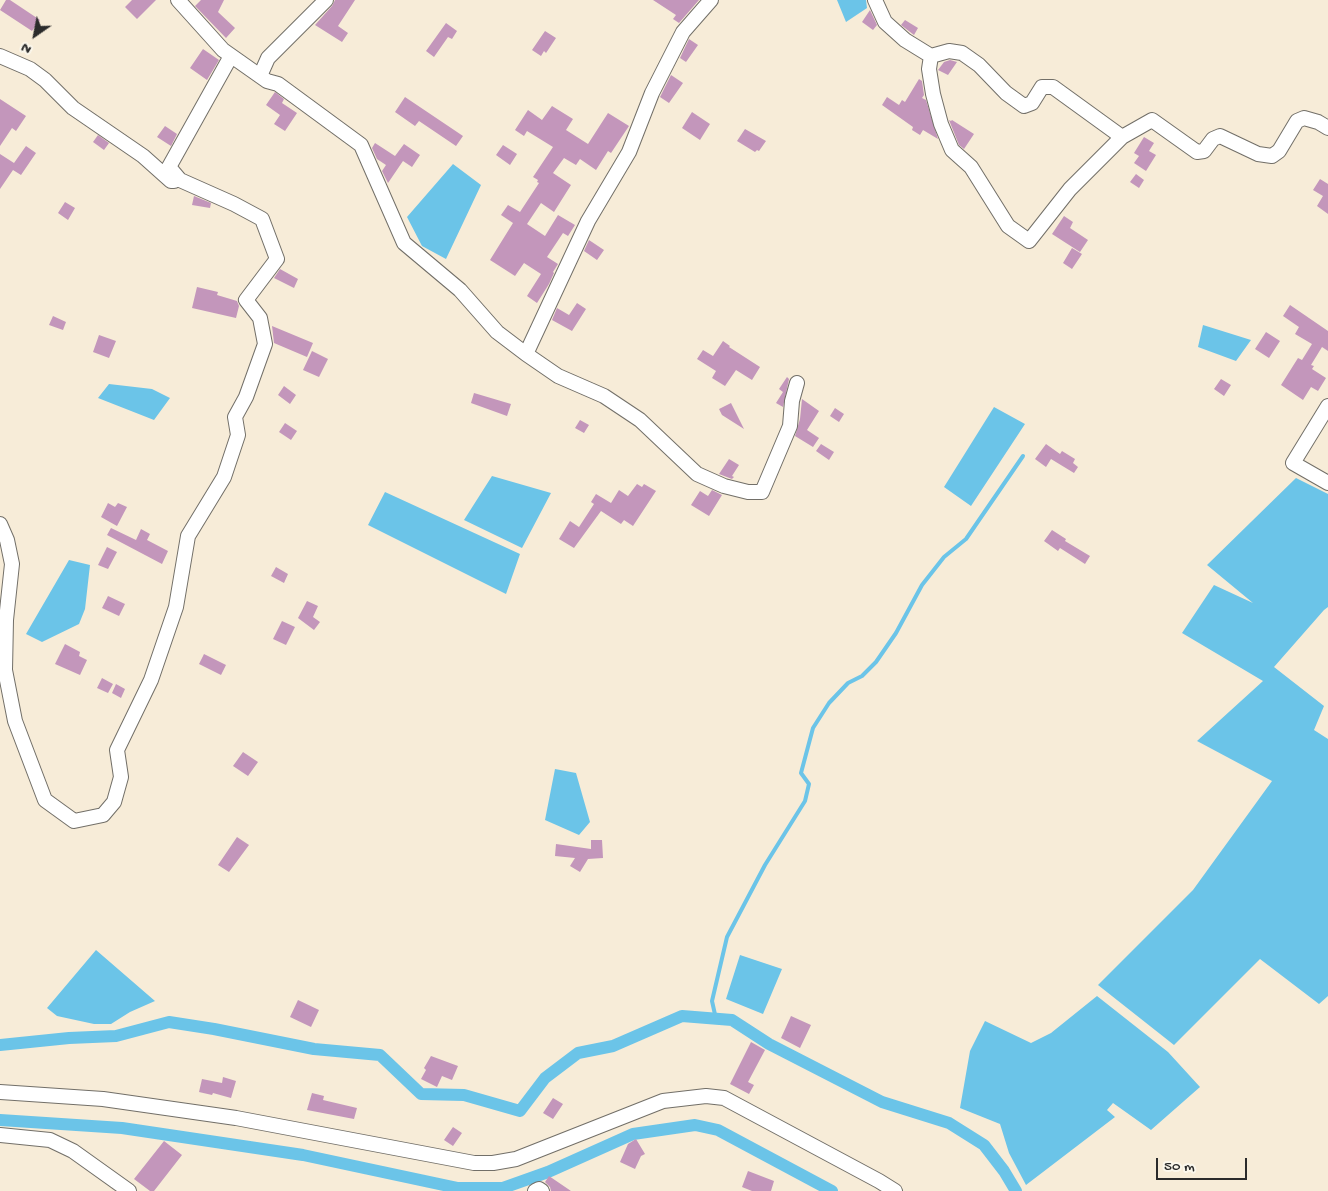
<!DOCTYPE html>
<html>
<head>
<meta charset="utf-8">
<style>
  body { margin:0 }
  #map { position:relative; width:1328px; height:1191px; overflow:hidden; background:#f7ecd8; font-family:"Gochi Hand",sans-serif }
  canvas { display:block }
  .north { position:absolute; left:10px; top:10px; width:50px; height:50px; -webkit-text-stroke:4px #fbf7ec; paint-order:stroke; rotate:213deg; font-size:14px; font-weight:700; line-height:20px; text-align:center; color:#2b2b2b }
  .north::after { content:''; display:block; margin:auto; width:18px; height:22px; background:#2b2b2b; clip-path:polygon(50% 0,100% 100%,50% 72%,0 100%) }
  .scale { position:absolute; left:1156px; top:1158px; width:91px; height:22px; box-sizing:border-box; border:2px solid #2b2b2b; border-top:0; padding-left:6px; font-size:15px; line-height:18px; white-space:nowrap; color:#2b2b2b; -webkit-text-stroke:4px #fbf7ec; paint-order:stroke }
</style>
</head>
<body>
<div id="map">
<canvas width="1328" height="1191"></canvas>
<div class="north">N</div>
<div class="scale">50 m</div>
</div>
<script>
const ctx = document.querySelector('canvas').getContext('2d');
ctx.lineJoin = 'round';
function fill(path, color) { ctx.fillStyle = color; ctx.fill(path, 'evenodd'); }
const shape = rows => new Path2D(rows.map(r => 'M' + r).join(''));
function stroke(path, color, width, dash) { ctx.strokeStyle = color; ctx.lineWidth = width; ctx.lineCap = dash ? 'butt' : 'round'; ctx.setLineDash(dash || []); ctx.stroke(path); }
const water = shape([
  [837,0,866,0,867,8,846,22],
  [453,164,481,185,446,259,422,246,407,217],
  [1203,325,1251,340,1236,361,1198,347],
  [109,384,152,389,170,398,154,420,98,398],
  [994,407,1025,424,971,506,944,487],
  [492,476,551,493,522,548,464,520],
  [1296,478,1328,494,1328,607,1324,610,1274,667,1324,706,1314,730,1328,739,1328,996,1319,1004,1260,959,1174,1045,1098,985,1193,890,1272,781,1197,741,1263,681,1182,633,1214,585,1253,603,1207,565],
  [385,492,520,554,506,594,368,525],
  [69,560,90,565,85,609,79,624,42,642,26,634],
  [555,769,576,773,590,822,579,835,545,820],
  [96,950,155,1001,130,1012,111,1024,94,1024,57,1016,47,1008],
  [740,955,782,969,763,1014,726,999],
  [1097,996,1168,1052,1200,1087,1151,1130,1113,1103,1107,1110,1115,1117,1026,1185,1009,1153,1000,1124,960,1108,970,1051,985,1021,1031,1043,1051,1033]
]);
const stream = shape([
  [716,1019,712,1001,727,937,765,865,805,801,809,784,801,773,813,728,829,703,848,683,862,676,876,662,896,633,922,585,944,557,966,539,1023,456]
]);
const canal = shape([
  [0,1045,69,1038,116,1036,169,1022,214,1029,314,1049,380,1055,421,1094,464,1095,520,1111,545,1078,578,1053,613,1046,682,1016,732,1020,769,1044,882,1102,949,1123,984,1145,1004,1171,1016,1191],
  [0,1120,122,1128,303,1155,458,1188,503,1188,548,1172,633,1134,695,1125,718,1130,832,1191]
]);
const building = shape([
  [6,0,10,0,40,20,32,31,0,10],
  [132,0,156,0,137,19,125,7],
  [201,0,224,0,218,12,235,28,226,38,195,6],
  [335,0,355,0,338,26,348,33,342,42,315,25,332,6],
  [653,0,699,0,679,23,673,19,676,15],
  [870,10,877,25,873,30,862,22],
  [905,20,918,28,914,35,901,25],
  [446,23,457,31,452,39,448,37,434,57,426,51],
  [545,31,556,38,546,53,544,51,541,56,532,50],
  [689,39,698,45,686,62,680,58],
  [203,49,219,60,207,80,190,68],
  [950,60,957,62,948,75,938,70,944,62],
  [671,75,683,83,669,103,660,97],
  [919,79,922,81,924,95,922,98,926,100,938,139,923,130,920,135,912,130,913,127,882,105,887,97,899,105,902,100,905,102],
  [275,92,284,99,282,103,297,113,285,131,274,124,280,115,266,105],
  [405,97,463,136,456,146,419,121,415,126,395,112],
  [0,99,26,116,16,131,12,128,0,146],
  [552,106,573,119,566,130,588,144,608,113,629,126,611,153,608,151,596,170,580,159,576,165,564,158,553,173,571,185,554,212,541,203,527,224,545,236,558,215,575,225,568,236,563,233,547,257,558,264,553,272,554,273,549,284,537,303,527,296,541,274,524,263,515,276,490,260,513,223,501,215,508,205,520,212,539,183,537,182,538,180,533,177,553,147,527,131,524,136,515,130,528,110,542,120],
  [692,112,710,124,700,140,682,128],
  [949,120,951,121,952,120,974,134,964,149,959,145],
  [165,126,177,134,171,146,157,137],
  [745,129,766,141,759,151,757,150,755,152,737,141],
  [98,135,109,143,104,150,93,142],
  [1144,137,1154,143,1149,151,1156,155,1146,171,1134,163,1139,156,1134,153],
  [375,143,395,156,404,144,420,155,412,167,403,161,388,183,382,171,386,165,377,159,372,148],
  [503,145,517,154,510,165,496,155],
  [26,146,36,153,21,175,13,170,0,189,0,154,14,163],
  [1136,174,1144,180,1139,188,1130,182],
  [1320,179,1328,184,1328,214,1317,206,1323,196,1313,190],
  [194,196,211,203,210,208,192,205],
  [65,202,75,208,68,220,58,213],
  [1064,216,1073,222,1070,228,1088,240,1080,252,1052,234],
  [589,240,604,250,597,260,584,251],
  [1072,248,1082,254,1072,269,1063,263],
  [280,269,298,279,294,288,274,278],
  [197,287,218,292,217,295,237,301,239,306,236,318,192,308],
  [577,303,586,309,572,331,552,320,557,308,569,315],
  [1290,305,1328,331,1328,351,1322,347,1311,365,1314,366,1312,369,1326,378,1318,391,1311,387,1303,400,1281,385,1298,358,1302,360,1312,344,1295,334,1299,327,1283,316],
  [53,316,66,322,63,330,49,325],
  [272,326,313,343,307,357,274,343],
  [1266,332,1280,341,1269,358,1255,349],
  [99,335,116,341,109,358,93,352],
  [723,341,730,346,729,347,760,367,752,380,736,370,725,386,712,378,716,371,697,359,703,350,713,356],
  [312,351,328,359,319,377,303,370],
  [787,377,789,379,783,407,776,403,783,392,779,389],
  [1221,379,1231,385,1224,396,1214,389],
  [284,386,296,395,290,404,278,395],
  [474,393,511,404,507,416,471,403],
  [802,399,819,411,807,430,819,438,813,447,795,436,800,419],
  [731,403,744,429,722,415,719,409],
  [835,408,844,414,839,422,830,416],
  [580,420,589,425,584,433,575,428],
  [285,423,297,431,291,440,279,432],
  [821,444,834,452,829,460,816,451],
  [1046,444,1060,454,1062,451,1075,459,1073,463,1078,467,1074,473,1051,459,1046,467,1035,459],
  [729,459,739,465,732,476,734,477,732,479,719,474],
  [637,484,642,487,644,484,656,491,633,526,624,520,621,524,601,511,574,548,559,539,570,521,579,527,594,504,591,502,596,494,611,503,619,490,628,496],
  [712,490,722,495,709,516,691,505,700,491,708,496],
  [108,503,115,507,118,503,127,507,117,526,101,517],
  [111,528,136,540,141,529,150,534,147,540,168,551,162,564,107,535],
  [1052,530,1066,539,1065,541,1090,556,1085,564,1060,548,1058,551,1044,541],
  [107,547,117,552,108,569,98,565],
  [276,567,288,574,284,583,271,576],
  [108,596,125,604,119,616,102,608],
  [307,601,318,606,313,617,320,622,314,630,298,618],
  [282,621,295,627,286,645,273,639],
  [65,644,80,652,79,656,87,660,80,675,55,664],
  [204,654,226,665,221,675,199,664],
  [102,678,113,684,108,693,97,688],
  [116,684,125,689,121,698,112,693],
  [243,752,258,762,248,776,233,766],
  [237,837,249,845,229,872,218,865],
  [591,840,602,840,603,858,588,859,580,872,570,866,575,858,555,856,556,844,591,849],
  [298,1000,319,1010,311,1027,290,1017],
  [791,1016,811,1025,800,1048,781,1038],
  [751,1042,765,1050,748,1082,754,1085,749,1094,730,1084],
  [431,1056,458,1066,452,1080,442,1076,437,1087,421,1079,426,1070,424,1068],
  [223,1077,236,1081,231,1098,213,1093,212,1095,199,1092,202,1079,222,1083],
  [312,1093,324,1096,323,1100,357,1108,354,1119,307,1110],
  [553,1098,563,1104,553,1119,543,1113],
  [453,1127,462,1133,453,1146,444,1140],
  [636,1139,645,1154,641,1156,635,1169,620,1162,628,1144],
  [164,1141,182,1155,154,1191,150,1191,134,1179],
  [748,1171,774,1181,771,1191,752,1191,742,1187],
  [549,1176,571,1191,551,1191,550,1187,545,1182]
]);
const minor = shape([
  [178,0,223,50,267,81,278,84,361,145,404,243,460,290,497,332,526,354,588,221,629,152,652,93,683,32,711,0],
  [875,0,885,22,905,40,931,56,949,51,962,53,979,65,1006,93,1024,106,1032,103,1042,87,1053,87,1122,137,1070,189,1029,241,1008,226,971,167,952,150,941,124,933,94,929,69,931,56],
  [0,56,30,69,45,80,73,108,143,156,171,181,174,181],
  [260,76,268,58,326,0],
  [1122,137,1152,120,1197,152,1204,151,1213,139,1220,136,1258,154,1272,156,1279,151,1297,121,1304,118,1318,122,1328,128],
  [526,354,558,376,604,396,640,420,697,474,724,486,748,492,762,492,790,426,792,401,797,383],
  [1328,406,1293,463,1328,483],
  [0,524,7,540,12,564,6,620,5,670,15,721,45,800,74,821,103,815,114,802,121,777,117,750,151,680,176,607,188,536,224,477,238,435,235,417,246,397,265,344,260,318,246,300,277,259,262,219,234,204,180,180,169,167,231,56],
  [0,1092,103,1099,236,1118,474,1163,493,1163,516,1159,663,1101,706,1096,724,1098,879,1181,895,1191],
  [0,1135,50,1140,73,1151,129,1191],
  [535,1191,539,1189,542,1191]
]);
fill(water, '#6bc4e8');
stroke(stream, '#6bc4e8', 4);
stroke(canal, '#6bc4e8', 12);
fill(building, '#c396bb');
stroke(minor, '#726f68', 16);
stroke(minor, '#fff', 14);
</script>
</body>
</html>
